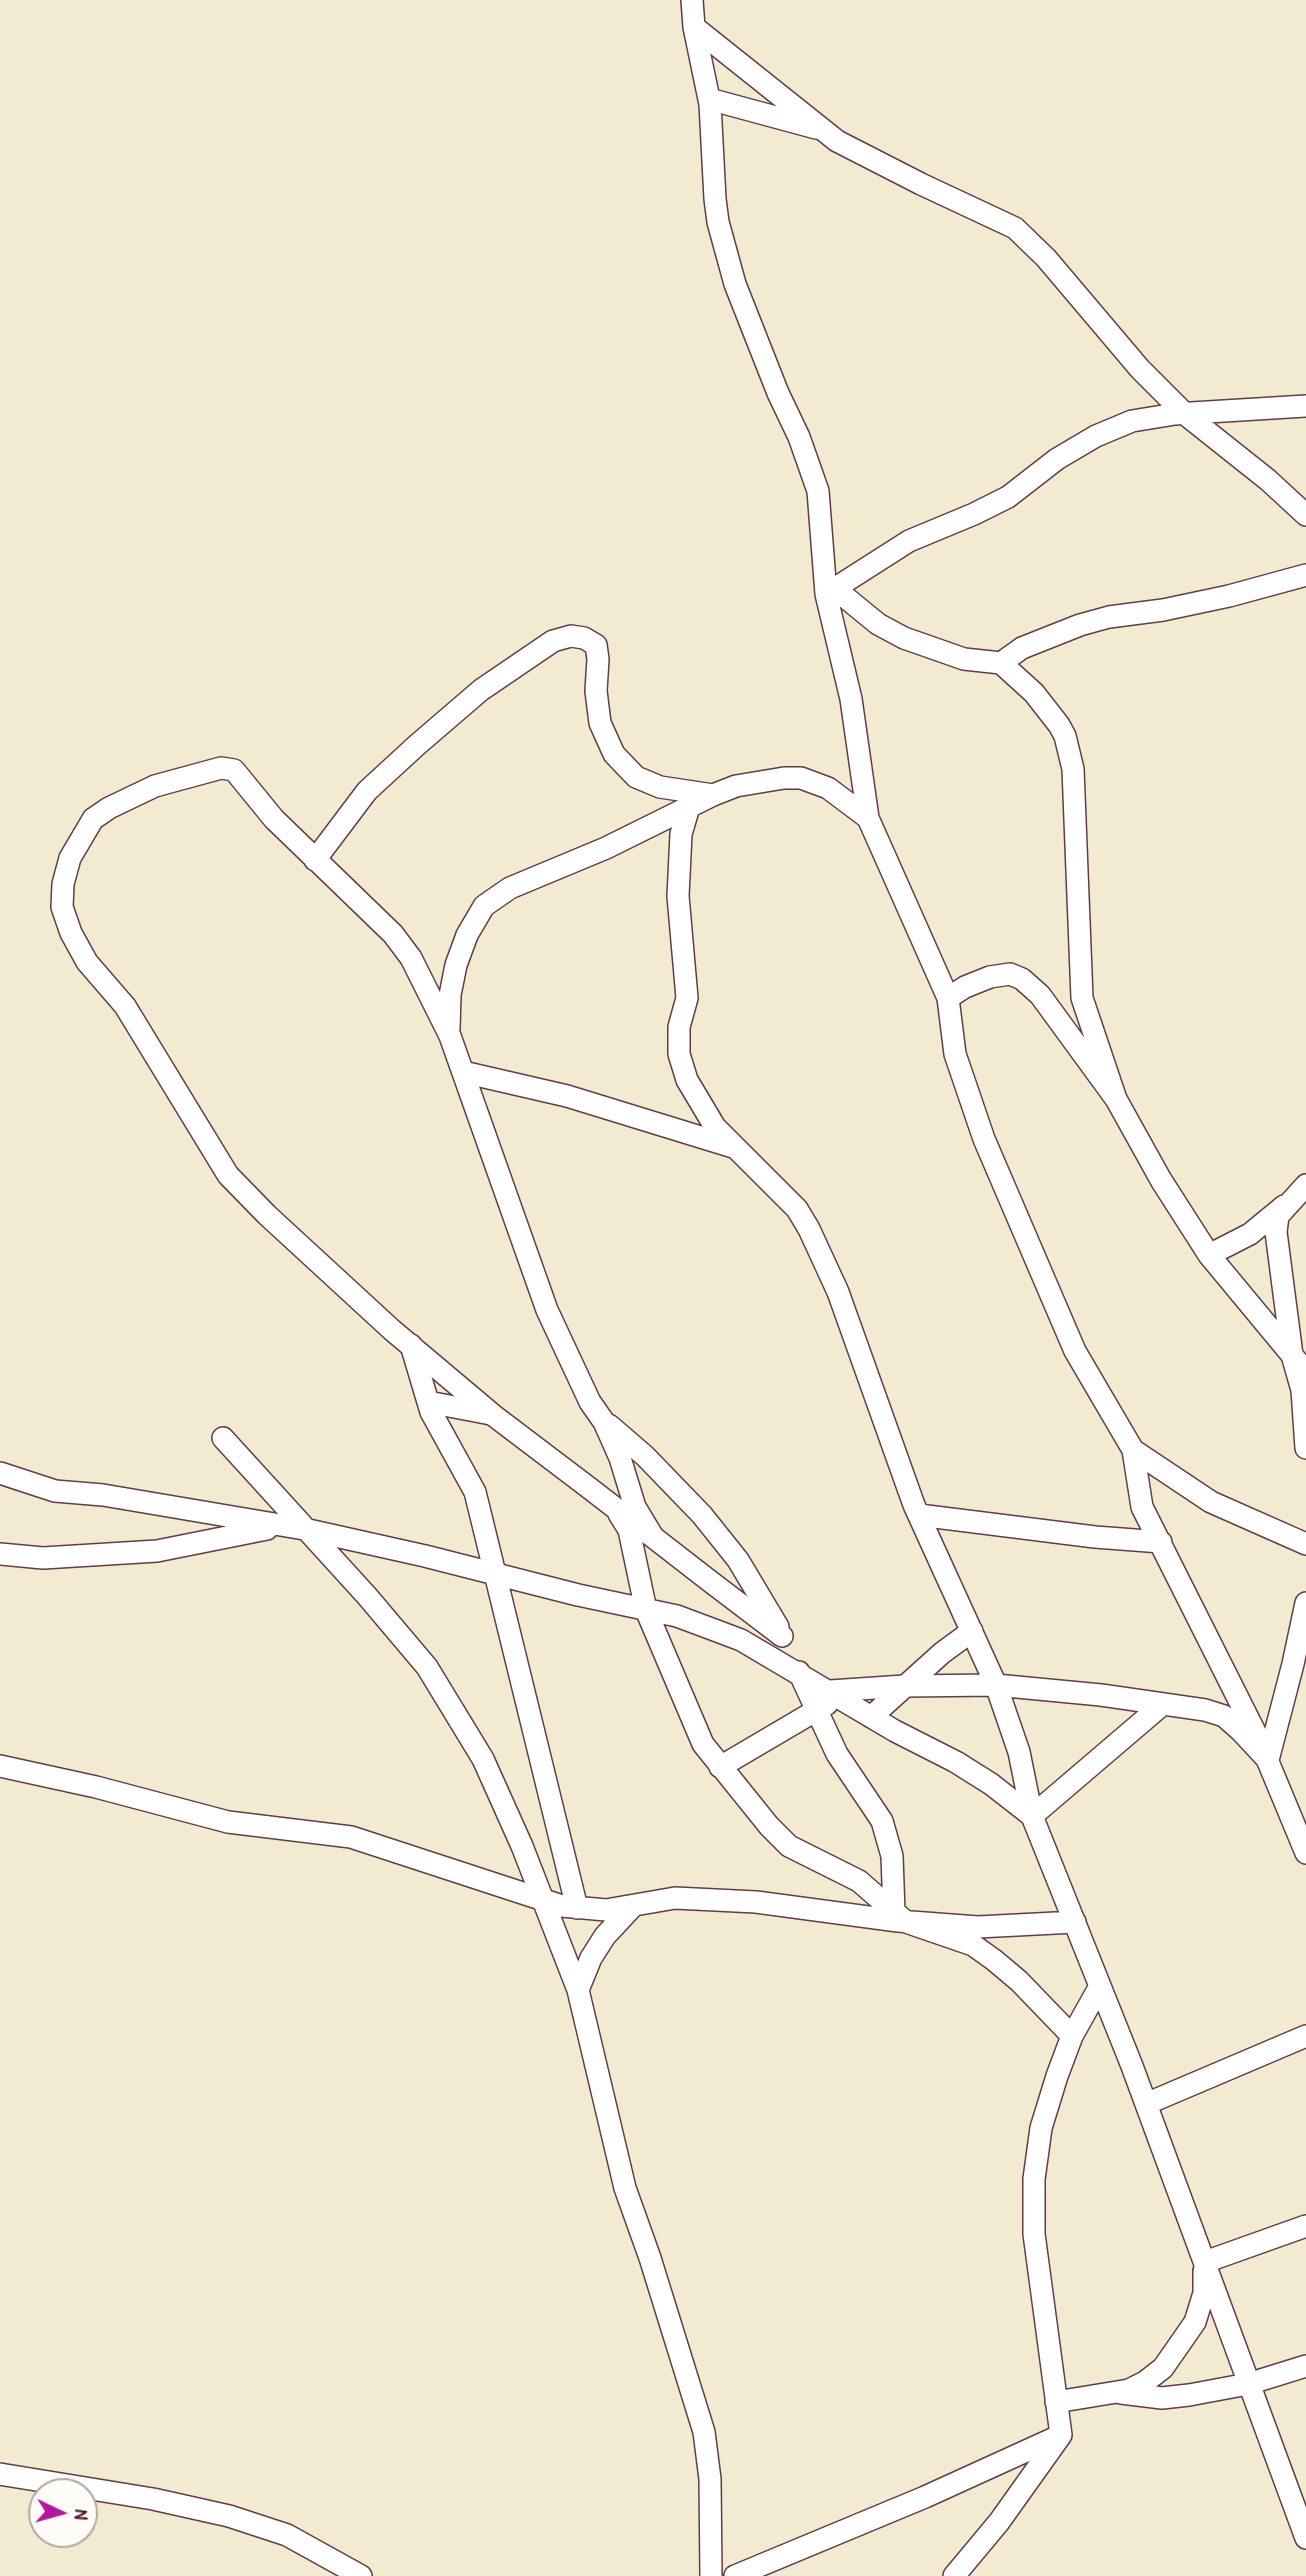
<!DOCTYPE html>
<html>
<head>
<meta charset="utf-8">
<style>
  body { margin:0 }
  #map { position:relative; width:1306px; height:2576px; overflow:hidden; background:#f3ead2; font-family:"Patrick Hand",sans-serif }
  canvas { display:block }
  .north { position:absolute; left:28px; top:2478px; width:70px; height:70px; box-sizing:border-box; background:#fdfcf7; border:2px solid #b5a4a5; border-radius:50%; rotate:95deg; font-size:19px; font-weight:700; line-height:28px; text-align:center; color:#4a1f2b }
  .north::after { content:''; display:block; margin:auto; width:24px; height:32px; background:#b5179e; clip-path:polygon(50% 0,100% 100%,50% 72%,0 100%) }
</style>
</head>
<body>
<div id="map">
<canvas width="1306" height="2576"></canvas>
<div class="north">N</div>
</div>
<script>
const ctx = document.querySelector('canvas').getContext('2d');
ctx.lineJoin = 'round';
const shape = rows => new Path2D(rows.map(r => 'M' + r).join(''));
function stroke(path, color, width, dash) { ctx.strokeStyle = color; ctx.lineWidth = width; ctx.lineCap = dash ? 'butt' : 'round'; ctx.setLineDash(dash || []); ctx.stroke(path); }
const minor = shape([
  [692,0,694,27,710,104,715,199,718,222,735,284,778,393,799,437,818,491,826,594,851,699,868,818,948,998,955,1054,984,1139,1075,1351,1133,1450,1211,1502,1306,1544],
  [694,27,837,141,921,184,1015,228,1046,258,1140,369,1185,414,1268,480,1306,515],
  [709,99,816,128],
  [834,588,878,624,904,638,964,659,1001,663,1034,693,1059,725,1065,736,1073,769,1082,998,1116,1099],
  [826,594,909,541,974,514,1008,497,1057,459,1096,436,1132,421,1175,414,1306,406],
  [1001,663,1022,648,1080,625,1109,617,1163,610,1229,596,1306,575],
  [689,807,681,834,678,896,687,998,679,1027,679,1054,687,1080,715,1127,797,1209,809,1229,838,1292,914,1505,996,1685,1019,1752,1032,1816,1132,2066,1306,2538],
  [315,860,367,791,417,745,481,690,553,641,571,636,584,638,596,645,598,659,596,691,600,723,614,754,636,777,660,787,713,795],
  [948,998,965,987,990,977,1010,974,1022,979,1040,995,1116,1099,1161,1180,1209,1255,1306,1372],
  [449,1029,450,995,456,965,467,935,484,906,510,888,606,848,713,795,736,786,784,778,801,778,828,788,868,818],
  [463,1072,567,1096,733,1147],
  [1306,1185,1278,1216,1276,1232,1292,1355,1302,1390,1306,1448],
  [1209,1255,1250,1234,1284,1206],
  [411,1345,431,1412,475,1492,577,1908],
  [428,1402,491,1414],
  [609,1425,645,1456,702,1515,738,1560,778,1627],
  [223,1438,367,1596,427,1667,483,1759,522,1846,578,1990,625,2188,650,2258,704,2432,710,2479,711,2576],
  [1133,1450,1142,1507,1259,1740,1306,1853],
  [0,1473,55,1491,103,1495,304,1529,425,1556,578,1595,677,1616,741,1640,895,1731,956,1762,991,1784,1032,1816],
  [619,1514,629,1530,646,1610,703,1744,769,1826,789,1846,859,1881,906,1922,973,1945,994,1960,1019,1981,1072,2036],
  [919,1515,1095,1537,1161,1542],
  [653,1537,635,1507,620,1458,604,1422,590,1402,547,1310,450,1036,411,958,393,934,274,819,234,770,221,768,155,786,109,808,93,819,70,858,63,884,62,907,71,933,87,962,125,1006,228,1175,267,1215,392,1330,493,1415,584,1484,653,1537,711,1582,782,1636],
  [0,1554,43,1558,157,1551,267,1529],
  [799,1672,837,1754,882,1821,892,1856,894,1912],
  [830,1691,904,1686,996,1685,1101,1695,1205,1710,1224,1716,1242,1732,1268,1760],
  [871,1717,942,1653,972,1631],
  [1268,1760,1293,1664,1306,1603],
  [0,1766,96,1787,228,1822,351,1837,562,1906,606,1910,675,1898,756,1902,898,1921,978,1927,1075,1922],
  [720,1767,827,1704],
  [1032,1816,1163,1704],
  [578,1990,591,1958,605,1936,633,1906],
  [1146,2104,1306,2036],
  [1205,2262,1306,2226],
  [1121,2393,1162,2398,1189,2395,1248,2384,1306,2366],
  [1056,2402,1129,2390,1145,2382,1163,2368,1195,2322,1204,2293,1204,2271],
  [0,2474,153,2499,229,2516,287,2535,361,2576],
  [735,2576,925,2497,1059,2436],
  [954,2576,999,2522,1061,2435,1034,2234,1034,2179,1041,2128,1057,2076,1072,2036,1100,1986]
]);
stroke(minor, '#633d44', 24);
stroke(minor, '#fff', 21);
</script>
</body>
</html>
